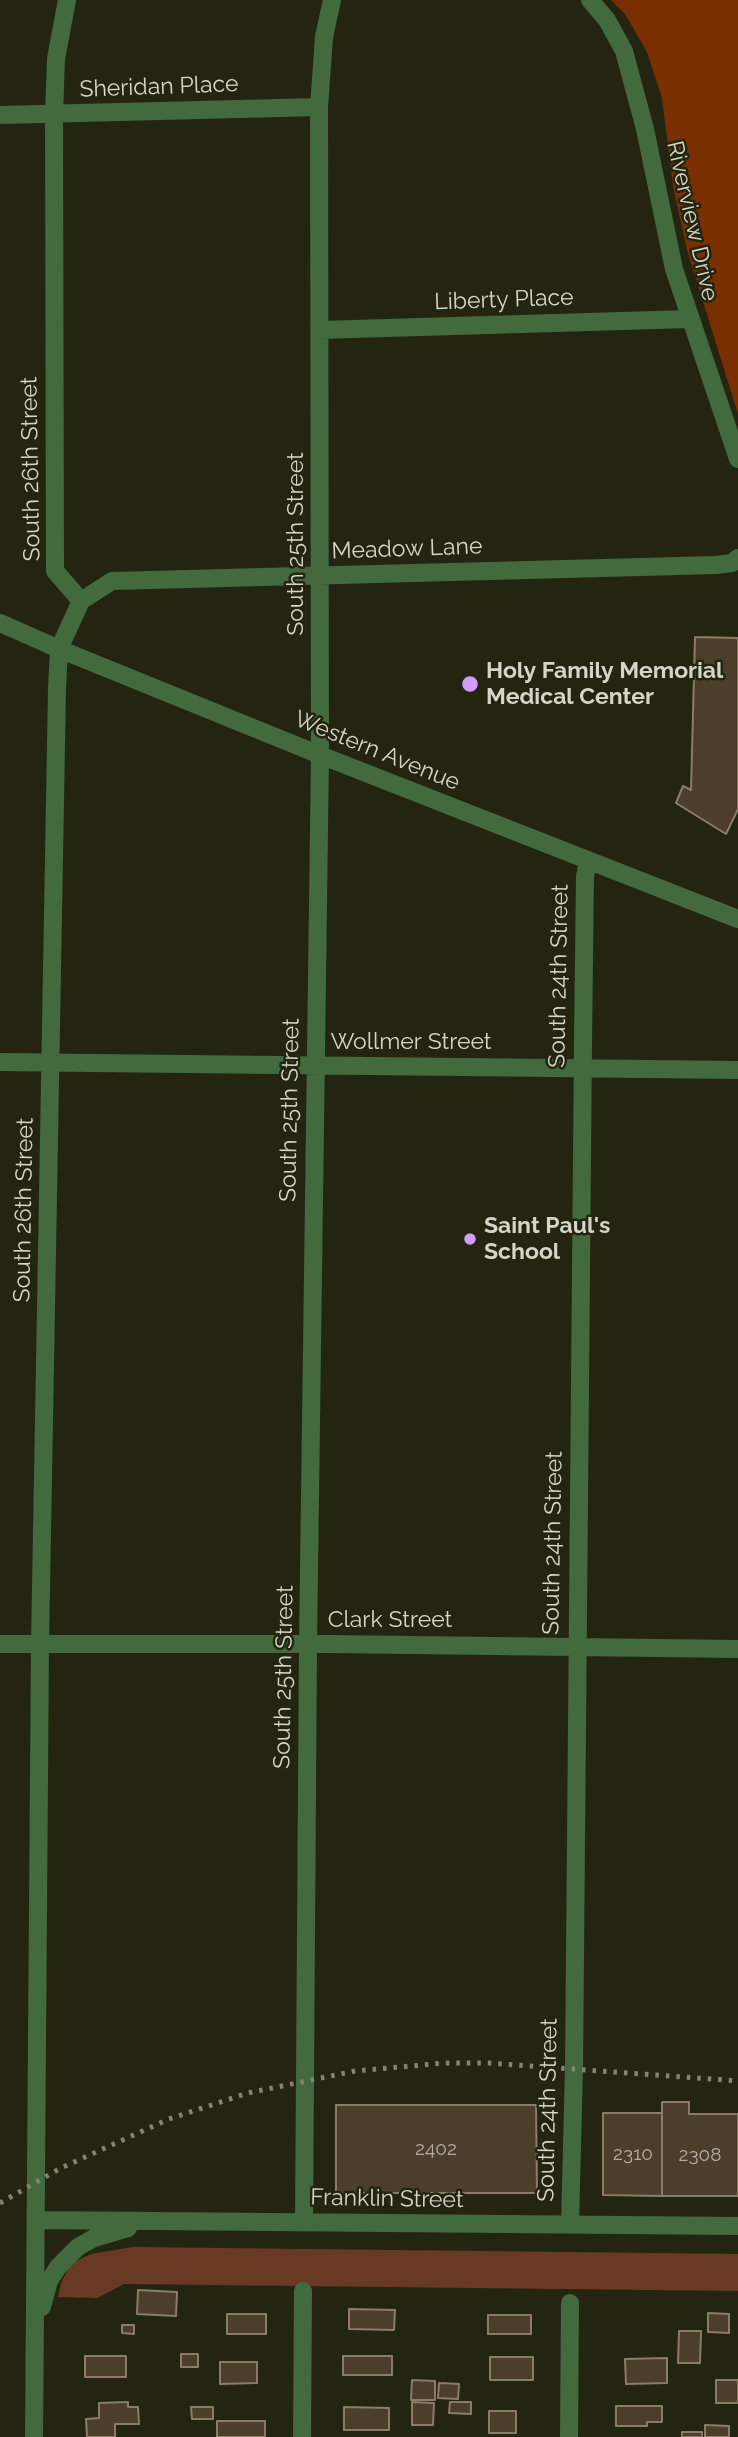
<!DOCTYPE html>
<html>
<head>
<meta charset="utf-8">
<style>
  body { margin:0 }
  canvas { display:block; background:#242510 }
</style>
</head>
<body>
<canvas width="738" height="2437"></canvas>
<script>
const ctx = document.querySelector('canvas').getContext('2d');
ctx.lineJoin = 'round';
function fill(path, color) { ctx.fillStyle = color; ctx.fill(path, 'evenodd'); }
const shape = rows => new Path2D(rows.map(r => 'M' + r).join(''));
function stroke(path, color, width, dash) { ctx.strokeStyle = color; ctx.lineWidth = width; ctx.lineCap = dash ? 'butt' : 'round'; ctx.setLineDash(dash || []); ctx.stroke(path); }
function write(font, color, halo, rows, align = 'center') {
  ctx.font = font + ' Raleway,sans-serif'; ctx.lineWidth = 5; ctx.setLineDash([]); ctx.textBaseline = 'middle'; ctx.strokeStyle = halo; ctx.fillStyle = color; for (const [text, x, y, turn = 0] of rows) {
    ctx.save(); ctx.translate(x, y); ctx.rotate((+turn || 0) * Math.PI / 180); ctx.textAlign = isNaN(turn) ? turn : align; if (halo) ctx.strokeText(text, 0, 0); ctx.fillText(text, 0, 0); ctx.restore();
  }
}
const green = shape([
  [133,2247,738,2254,738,2291,124,2284,97,2298,58,2297,61,2283,68,2269,76,2261,91,2254]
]);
const forest = shape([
  [611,0,738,0,738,414,687,250,673,186,662,98,647,52,625,14]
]);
const building = shape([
  [695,637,738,638,738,809,726,834,676,803,683,786,691,790,695,637],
  [662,2102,689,2102,689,2114,738,2114,738,2196,662,2196,662,2102],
  [336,2105,536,2105,537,2193,336,2193,336,2105],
  [603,2113,662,2113,662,2196,603,2195,603,2113],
  [138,2290,177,2292,176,2316,137,2314,138,2290],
  [349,2309,395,2310,394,2330,349,2329,349,2309],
  [708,2313,729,2314,729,2333,708,2332,708,2313],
  [227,2314,266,2314,266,2334,227,2334,227,2314],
  [488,2315,531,2315,531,2334,488,2334,488,2315],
  [122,2325,134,2325,134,2334,122,2333,122,2325],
  [679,2331,701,2331,700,2363,678,2363,679,2331],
  [181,2354,198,2354,198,2367,181,2367,181,2354],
  [85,2356,126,2356,126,2377,85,2377,85,2356],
  [343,2356,392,2356,392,2375,343,2375,343,2356],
  [490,2357,533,2357,533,2380,490,2380,490,2357],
  [667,2358,667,2383,626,2384,625,2359,667,2358],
  [220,2362,257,2362,257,2383,220,2384,220,2362],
  [412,2380,435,2381,435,2400,411,2400,412,2380],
  [716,2380,738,2380,738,2403,716,2403,716,2380],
  [439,2383,459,2384,458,2399,438,2398,439,2383],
  [128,2402,128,2407,138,2407,139,2424,115,2424,115,2437,87,2437,86,2419,99,2418,99,2403,128,2402],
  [412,2402,434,2403,433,2425,412,2425,412,2402],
  [450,2402,471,2402,471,2414,449,2413,450,2402],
  [616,2406,662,2406,662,2422,647,2422,647,2426,616,2426,616,2406],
  [191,2407,213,2407,213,2419,192,2419,191,2407],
  [344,2407,389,2408,389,2430,344,2430,344,2407],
  [489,2411,516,2411,516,2433,489,2433,489,2411],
  [217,2421,265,2421,265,2437,217,2437,217,2421],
  [705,2425,729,2426,729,2437,705,2437,705,2425],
  [682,2432,702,2432,702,2437,682,2437,682,2432]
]);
const street = shape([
  [590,0,607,20,624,51,645,129,674,269,738,459],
  [0,115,319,107],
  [320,330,689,319],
  [81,601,112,581,716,565,732,563,738,558],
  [0,623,59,649,320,755,738,919],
  [0,1062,738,1070],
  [0,1644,330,1644,738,1649],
  [36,2220,738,2226],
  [304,2222,308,1644,320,755,319,107,324,37,332,0],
  [570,2225,574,2068,583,1042,585,876,588,861],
  [42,2307,49,2281,58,2267,78,2247,94,2238,128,2228],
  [34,2437,40,1644,57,689,59,649,81,601,55,571,54,115,56,59,67,0],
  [302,2437,303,2291],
  [569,2437,570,2303]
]);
const rail = shape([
  [0,2203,61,2168,169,2119,248,2093,355,2071,445,2063,489,2063,738,2081]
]);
const markers = [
  [470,684,9,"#d29dfd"],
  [470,1239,7,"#d29dfd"]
];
const numberNames = [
  ["2402",436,2149],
  ["2310",633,2154],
  ["2308",700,2155]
];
const streetNames = [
  ["Sheridan Place",159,87,-2],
  ["Riverview Drive",692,221,77],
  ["Liberty Place",504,300,-2],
  ["South 26th Street",31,469,-91],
  ["South 25th Street",296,544,-90],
  ["Meadow Lane",407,549,-2],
  ["Western Avenue",377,751,22],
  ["South 24th Street",559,976,-89],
  ["Wollmer Street",411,1042],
  ["South 25th Street",290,1110,-89],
  ["South 26th Street",24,1210,-89],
  ["South 24th Street",553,1543,-89],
  ["Clark Street",390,1620],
  ["South 25th Street",284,1677,-89],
  ["South 24th Street",548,2110,-89],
  ["Franklin Street",387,2199,1]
];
const poiNames = [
  ["Holy Family Memorial",486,671],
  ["Medical Center",486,697],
  ["Saint Paul's",484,1226],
  ["School",484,1252]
];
fill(green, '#683a24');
fill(forest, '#792f00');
fill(building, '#4b3e2b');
stroke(building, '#8b7c67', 2);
stroke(street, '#43693f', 18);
stroke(rail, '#838474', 5, [3.5, 7]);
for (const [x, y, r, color] of markers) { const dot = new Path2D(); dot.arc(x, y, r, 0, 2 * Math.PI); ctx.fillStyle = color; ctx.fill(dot); stroke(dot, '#242510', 2.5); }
write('19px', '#b2afa1', null, numberNames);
write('23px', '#d4d5c8', '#242510', streetNames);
write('bold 23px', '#d4d5c8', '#242510', poiNames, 'left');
</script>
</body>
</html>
